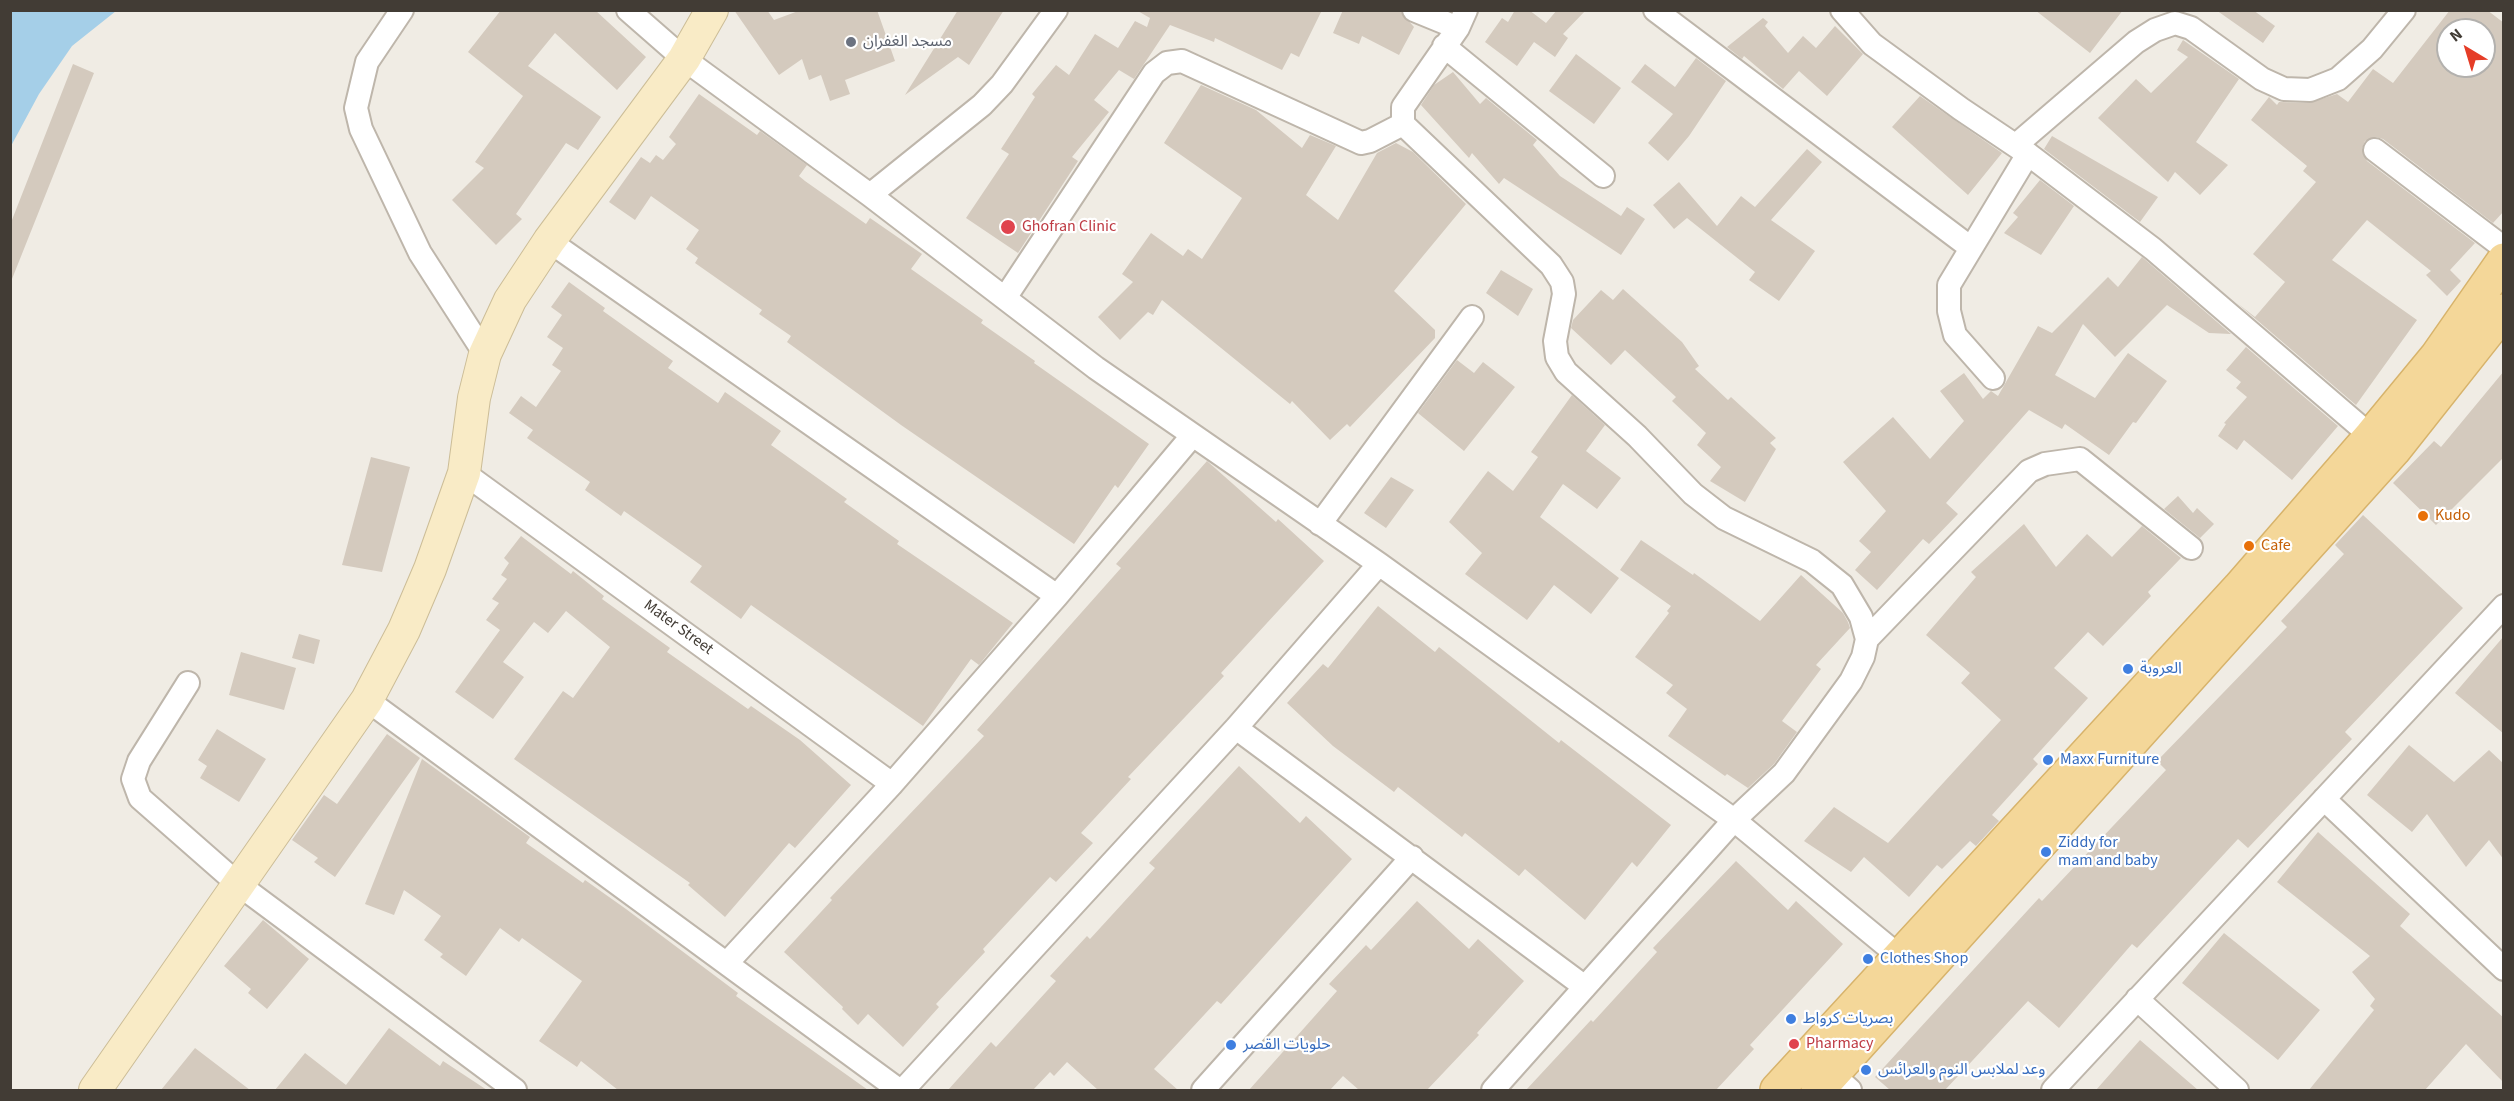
<!DOCTYPE html>
<html>
<head>
<meta charset="utf-8">
<style>
  body { margin:0 }
  #map { position:relative; width:2514px; height:1101px; overflow:hidden; background:#f0ece4; font-family:"Source Sans 3",sans-serif }
  canvas { display:block }
  .frame { position:absolute; inset:0; border:12px solid #423c35; pointer-events:none }
  .north { position:absolute; left:2436px; top:18px; width:60px; height:60px; box-sizing:border-box; background:#fff; border:2px solid #b3b1ae; border-radius:50%; rotate:322deg; font-size:16px; font-weight:700; line-height:24px; text-align:center; color:#423c35 }
  .north::after { content:''; display:block; margin:auto; width:21px; height:27px; background:#e53d27; clip-path:polygon(50% 0,100% 100%,50% 72%,0 100%) }
</style>
</head>
<body>
<div id="map">
<canvas width="2514" height="1101"></canvas>
<div class="frame"></div>
<div class="north">N</div>
</div>
<script>
const ctx = document.querySelector('canvas').getContext('2d');
ctx.lineJoin = 'round';
function fill(path, color) { ctx.fillStyle = color; ctx.fill(path, 'evenodd'); }
const shape = rows => new Path2D(rows.map(r => 'M' + r).join(''));
function stroke(path, color, width, dash) { ctx.strokeStyle = color; ctx.lineWidth = width; ctx.lineCap = dash ? 'butt' : 'round'; ctx.setLineDash(dash || []); ctx.stroke(path); }
function write(font, color, halo, rows, align = 'center') {
  ctx.font = font + ' "Source Sans 3","Noto Sans Arabic",sans-serif'; ctx.lineWidth = 4.5; ctx.setLineDash([]); ctx.textBaseline = 'middle'; ctx.strokeStyle = halo; ctx.fillStyle = color; for (const [text, x, y, turn = 0] of rows) {
    ctx.save(); ctx.translate(x, y); ctx.rotate((+turn || 0) * Math.PI / 180); ctx.textAlign = isNaN(turn) ? turn : align; if (halo) ctx.strokeText(text, 0, 0); ctx.fillText(text, 0, 0); ctx.restore();
  }
}
const water = shape([
  [11,10,116,11,72,46,39,94,11,146]
]);
const building = shape([
  [501,10,595,10,646,57,617,90,555,33,528,66,601,117,578,150,566,143,516,214,522,219,496,245,452,200,484,168,475,162,523,96,468,52],
  [734,10,767,10,774,20,801,10,877,10,895,61,845,80,850,94,830,101,821,75,809,80,802,59,779,75],
  [958,10,1004,10,969,65,958,57,905,95],
  [1136,10,1322,10,1299,57,1291,53,1282,70,1215,38,1214,42,1170,25,1134,79,1119,70,1094,100,1109,112,1072,157,1078,161,1018,253,966,218,1009,154,1001,149,1035,97,1032,94,1056,65,1069,75,1095,34,1118,48,1135,21,1147,27,1150,18],
  [1343,10,1399,10,1414,27,1399,55,1362,36,1359,44,1333,33],
  [1515,10,1529,10,1546,23,1557,10,1586,10,1563,34,1568,38,1555,57,1534,42,1517,66,1485,42,1502,18,1508,22],
  [2035,10,2123,10,2090,53],
  [2216,10,2253,10,2275,26,2263,43],
  [2450,10,2487,10,2504,23,2504,211,2493,223,2383,139,2376,137,2365,141,2362,149,2367,161,2475,243,2450,270,2461,281,2447,296,2426,275,2431,271,2367,220,2332,260,2417,320,2356,405,2237,303,2255,317,2285,282,2253,254,2316,182,2303,171,2307,166,2251,120,2269,97,2277,105,2279,102,2309,103,2337,94,2348,102,2373,69,2393,83],
  [2448,30,2484,30,2484,66,2448,66],
  [1763,18,1768,22,1765,26,1788,53,1803,36,1816,48,1835,26,1863,54,1827,96,1799,71,1783,89,1744,56,1742,59,1727,47],
  [2183,40,2239,79,2196,142,2228,165,2200,195,2175,172,2168,182,2098,118,2136,79,2151,93,2188,57,2177,50],
  [1576,54,1621,88,1594,124,1549,91],
  [1696,58,1726,81,1689,136,1668,161,1648,143,1673,114,1631,82,1645,64,1675,87],
  [73,64,94,73,10,284,10,225],
  [1453,72,1480,104,1486,98,1537,140,1533,145,1560,176,1621,216,1627,207,1645,219,1621,255,1504,178,1499,184,1472,153,1469,158,1421,105,1434,85],
  [1201,85,1256,110,1302,148,1310,135,1336,146,1306,195,1338,220,1377,153,1396,143,1413,152,1466,204,1394,291,1435,330,1435,338,1350,427,1347,424,1330,440,1292,401,1290,404,1162,300,1153,315,1148,312,1120,340,1098,317,1133,282,1122,274,1151,233,1183,256,1188,249,1202,259,1242,198,1164,143],
  [699,94,757,135,760,131,807,165,799,176,805,181,866,224,870,218,922,254,911,269,983,320,981,323,1035,361,1034,363,1149,444,1118,488,1115,485,1074,544,901,425,787,342,791,336,759,314,762,310,695,263,698,258,686,249,699,230,651,196,635,220,609,202,641,157,650,163,656,155,663,160,676,144,669,137],
  [1920,96,2002,153,1968,195,1892,127],
  [2052,136,2158,197,2140,222,2044,149],
  [1807,149,1822,162,1771,220,1815,251,1779,301,1749,280,1755,272,1687,218,1674,229,1653,205,1679,182,1717,226,1741,196,1755,207],
  [2040,180,2074,206,2041,255,2004,233,2018,217,2013,213],
  [2142,257,2231,334,2209,333,2167,305,2115,357,2083,324,2055,375,2095,398,2128,353,2167,381,2136,423,2133,422,2109,455,2065,424,2062,429,2029,410,1946,503,1958,514,1929,544,1923,539,1877,590,1855,570,1871,552,1859,541,1886,511,1843,462,1893,417,1930,459,1964,421,1940,391,1964,373,1983,399,1991,391,1998,396,2038,326,2052,333,2108,277,2118,287],
  [1501,270,1533,289,1518,316,1486,293],
  [569,282,605,308,603,311,673,361,668,368,718,403,725,392,781,431,771,445,847,499,844,502,899,541,897,544,1013,623,979,665,971,659,923,726,751,605,741,619,690,582,702,566,624,511,621,516,585,490,590,482,527,438,533,430,509,413,521,396,536,407,561,371,552,365,563,348,547,337,562,315,551,307],
  [1623,289,1682,342,1699,366,1695,369,1728,400,1731,397,1776,438,1770,443,1776,449,1745,502,1710,481,1721,467,1697,445,1706,433,1672,401,1676,397,1625,350,1611,365,1571,328,1573,320,1601,290,1613,300],
  [2246,347,2338,426,2292,480,2244,440,2237,450,2218,436,2226,424,2224,423,2247,397,2236,388,2241,382,2226,370],
  [1457,360,1474,373,1483,362,1515,387,1464,451,1418,413],
  [2504,371,2504,457,2436,525,2393,483,2434,441,2441,447],
  [1572,395,1605,425,1586,451,1621,478,1597,509,1563,484,1540,517,1619,578,1591,614,1554,585,1527,620,1465,574,1482,553,1449,522,1488,471,1513,491,1538,457,1531,452],
  [371,457,410,467,382,572,342,565],
  [1207,461,1276,522,1278,519,1324,561,1221,673,1224,676,1128,777,1131,779,1081,833,1093,843,1056,882,1050,877,983,949,985,952,936,1004,939,1007,903,1047,868,1014,858,1025,842,1009,843,1007,784,952,832,900,830,898,984,736,977,730,1121,568,1116,564],
  [1391,477,1414,490,1386,528,1364,513],
  [2178,496,2193,513,2197,508,2214,524,2200,538,2164,509],
  [2363,515,2463,608,2345,732,2352,739,2248,848,2238,839,2137,948,2132,944,2059,1028,2028,1001,1945,1090,1890,1090,1875,1077,2039,898,2042,901,2166,770,2157,761,2287,627,2281,621,2344,554,2335,545],
  [2024,524,2056,567,2087,534,2112,557,2142,526,2181,558,2148,592,2151,596,2103,646,2088,632,2054,668,2088,698,2033,759,2038,764,1992,815,1999,821,1976,846,1970,841,1942,869,1937,865,1909,897,1864,857,1851,872,1804,841,1834,807,1888,843,2001,720,1961,683,1970,673,1926,635,1976,577,1971,572],
  [521,536,571,574,573,571,604,596,602,599,670,648,667,652,748,709,751,706,800,740,851,785,795,848,789,843,725,917,688,885,690,883,514,759,563,691,573,698,610,647,566,611,548,633,534,622,503,662,524,677,493,719,455,692,500,630,486,620,499,603,492,599,507,579,501,575,509,563,504,558],
  [1641,540,1693,575,1694,573,1760,621,1801,575,1843,613,1848,622,1850,628,1816,665,1821,669,1782,721,1797,732,1774,764,1748,788,1727,774,1725,776,1668,736,1687,709,1666,693,1673,685,1635,657,1669,613,1667,611,1671,606,1620,570],
  [1378,606,1435,652,1439,647,1559,743,1561,740,1671,825,1637,867,1632,862,1585,920,1525,869,1519,876,1465,833,1462,837,1398,787,1394,792,1333,746,1287,703,1323,664,1328,668],
  [299,634,320,640,314,664,292,658],
  [2504,636,2504,734,2455,693],
  [241,652,296,668,284,710,229,695],
  [217,729,266,759,239,802,200,778,207,766,198,760],
  [387,734,420,758,335,877,314,862,318,858,292,840,324,795,337,804],
  [2409,745,2454,782,2489,750,2504,764,2504,860,2489,840,2466,867,2427,814,2412,832,2367,795],
  [422,759,530,837,526,843,583,883,585,880,626,909,738,993,736,996,868,1090,618,1090,581,1061,577,1067,539,1041,582,981,522,938,519,942,500,928,466,976,440,957,443,954,424,940,441,916,404,890,394,915,365,904],
  [1239,766,1300,823,1306,816,1352,859,1221,1004,1217,1001,1154,1069,1178,1090,1098,1090,1067,1062,1054,1076,1050,1072,1033,1090,948,1090,991,1042,996,1047,1056,981,1050,976,1087,936,1090,939,1155,868,1149,863],
  [2318,832,2410,914,2400,926,2504,1018,2504,1083,2466,1044,2425,1090,2309,1090,2374,1010,2370,1006,2375,999,2352,972,2370,956,2277,882],
  [1736,861,1788,910,1796,901,1843,944,1750,1045,1754,1049,1716,1090,1526,1090,1591,1020,1593,1022,1657,952,1653,948],
  [1417,901,1469,949,1478,939,1524,981,1477,1033,1479,1035,1427,1090,1359,1090,1343,1076,1330,1090,1249,1090,1337,991,1329,984,1366,945,1371,950],
  [263,920,309,959,267,1009,248,993,251,989,224,966],
  [2224,933,2320,1010,2278,1060,2182,983],
  [389,1028,440,1066,443,1061,487,1090,275,1090,305,1053,346,1085],
  [2140,1040,2198,1090,2096,1090],
  [195,1048,250,1090,161,1090]
]);
const street = shape([
  [402,10,367,62,356,108,361,129,420,253,485,354],
  [628,10,684,59,870,195,1096,368,1379,564,1734,820,1899,956],
  [1414,10,1458,28],
  [1466,10,1458,28,1403,107,1403,124,1551,265,1562,282,1564,294,1555,341,1557,357,1566,372,1637,436,1693,494,1724,518,1812,561,1842,585,1861,617,1867,639,1863,657,1851,681,1784,773,1734,820,1493,1090],
  [1655,10,1971,248],
  [1842,10,1872,44,1961,109,2028,154,2153,249,2371,436],
  [1444,46,1603,176],
  [2016,145,2136,42,2155,30,2175,23,2191,28,2262,79,2284,89,2310,90,2338,79,2372,49,2404,10],
  [2375,150,2504,248],
  [870,195,982,105,1002,84,1056,10],
  [549,241,1057,596],
  [1005,298,1154,73,1167,63,1182,61,1361,143,1370,141,1403,124],
  [1993,378,1955,335,1949,311,1949,285,2028,154],
  [464,473,892,784],
  [1320,524,1472,317],
  [1867,639,2029,471,2045,464,2080,459,2191,548],
  [188,683,139,761,133,779,140,798,238,884,515,1090],
  [367,700,899,1090],
  [1236,728,1585,987],
  [2324,799,2504,969],
  [727,963,892,784,1057,596,1192,436],
  [2137,999,2237,1090],
  [1822,1065,1850,1090],
  [903,1090,1236,728,1379,564],
  [1203,1090,1412,857],
  [2053,1090,2504,606]
]);
const secondary = shape([
  [95,1090,367,700,404,630,430,569,464,473,474,398,485,354,510,300,549,241,684,59,712,10]
]);
const primary = shape([
  [1777,1090,2239,588,2371,436,2437,356,2504,260],
  [1818,1090,2394,450,2504,311]
]);
const markers = [
  [851,42,6,"#6b7280"],
  [1008,227,8,"#e0444e"],
  [2423,516,6,"#e8710a"],
  [2249,546,6,"#e8710a"],
  [2128,669,6,"#3f7fe0"],
  [2048,760,6,"#3f7fe0"],
  [2046,852,6,"#3f7fe0"],
  [1868,959,6,"#3f7fe0"],
  [1791,1019,6,"#3f7fe0"],
  [1794,1044,6,"#e0444e"],
  [1231,1045,6,"#3f7fe0"],
  [1866,1070,6,"#3f7fe0"]
];
const worshipNames = [
  ["مسجد الغفران",863,42]
];
const healthNames = [
  ["Ghofran Clinic",1022,227],
  ["Pharmacy",1806,1044]
];
const foodNames = [
  ["Kudo",2435,516],
  ["Cafe",2261,546]
];
const streetNames = [
  ["Mater Street",678,628,36]
];
const shopNames = [
  ["العروبة",2140,669],
  ["Maxx Furniture",2060,760],
  ["Ziddy for",2058,843],
  ["mam and baby",2058,861],
  ["Clothes Shop",1880,959],
  ["بصريات كرواط",1803,1019],
  ["حلويات القصر",1243,1045],
  ["وعد لملابس النوم والعرائس",1878,1070]
];
fill(water, '#a5cfe8');
fill(building, '#d4cabe');
stroke(street, '#beb6ab', 26);
stroke(secondary, '#ccbd97', 34);
stroke(primary, '#d7b36b', 36);
stroke(street, '#fff', 22);
stroke(secondary, '#f9ebc6', 32);
stroke(primary, '#f4d799', 33);
for (const [x, y, r, color] of markers) { const dot = new Path2D(); dot.arc(x, y, r, 0, 2 * Math.PI); ctx.fillStyle = color; ctx.fill(dot); stroke(dot, '#fff', 2); }
write('16px', '#5b616d', '#fff', worshipNames, 'left');
write('16px', '#be3a42', '#fff', healthNames, 'left');
write('16px', '#c56008', '#fff', foodNames, 'left');
write('16px', '#423c35', '#fff', streetNames);
write('16px', '#366cbe', '#fff', shopNames, 'left');
</script>
</body>
</html>
